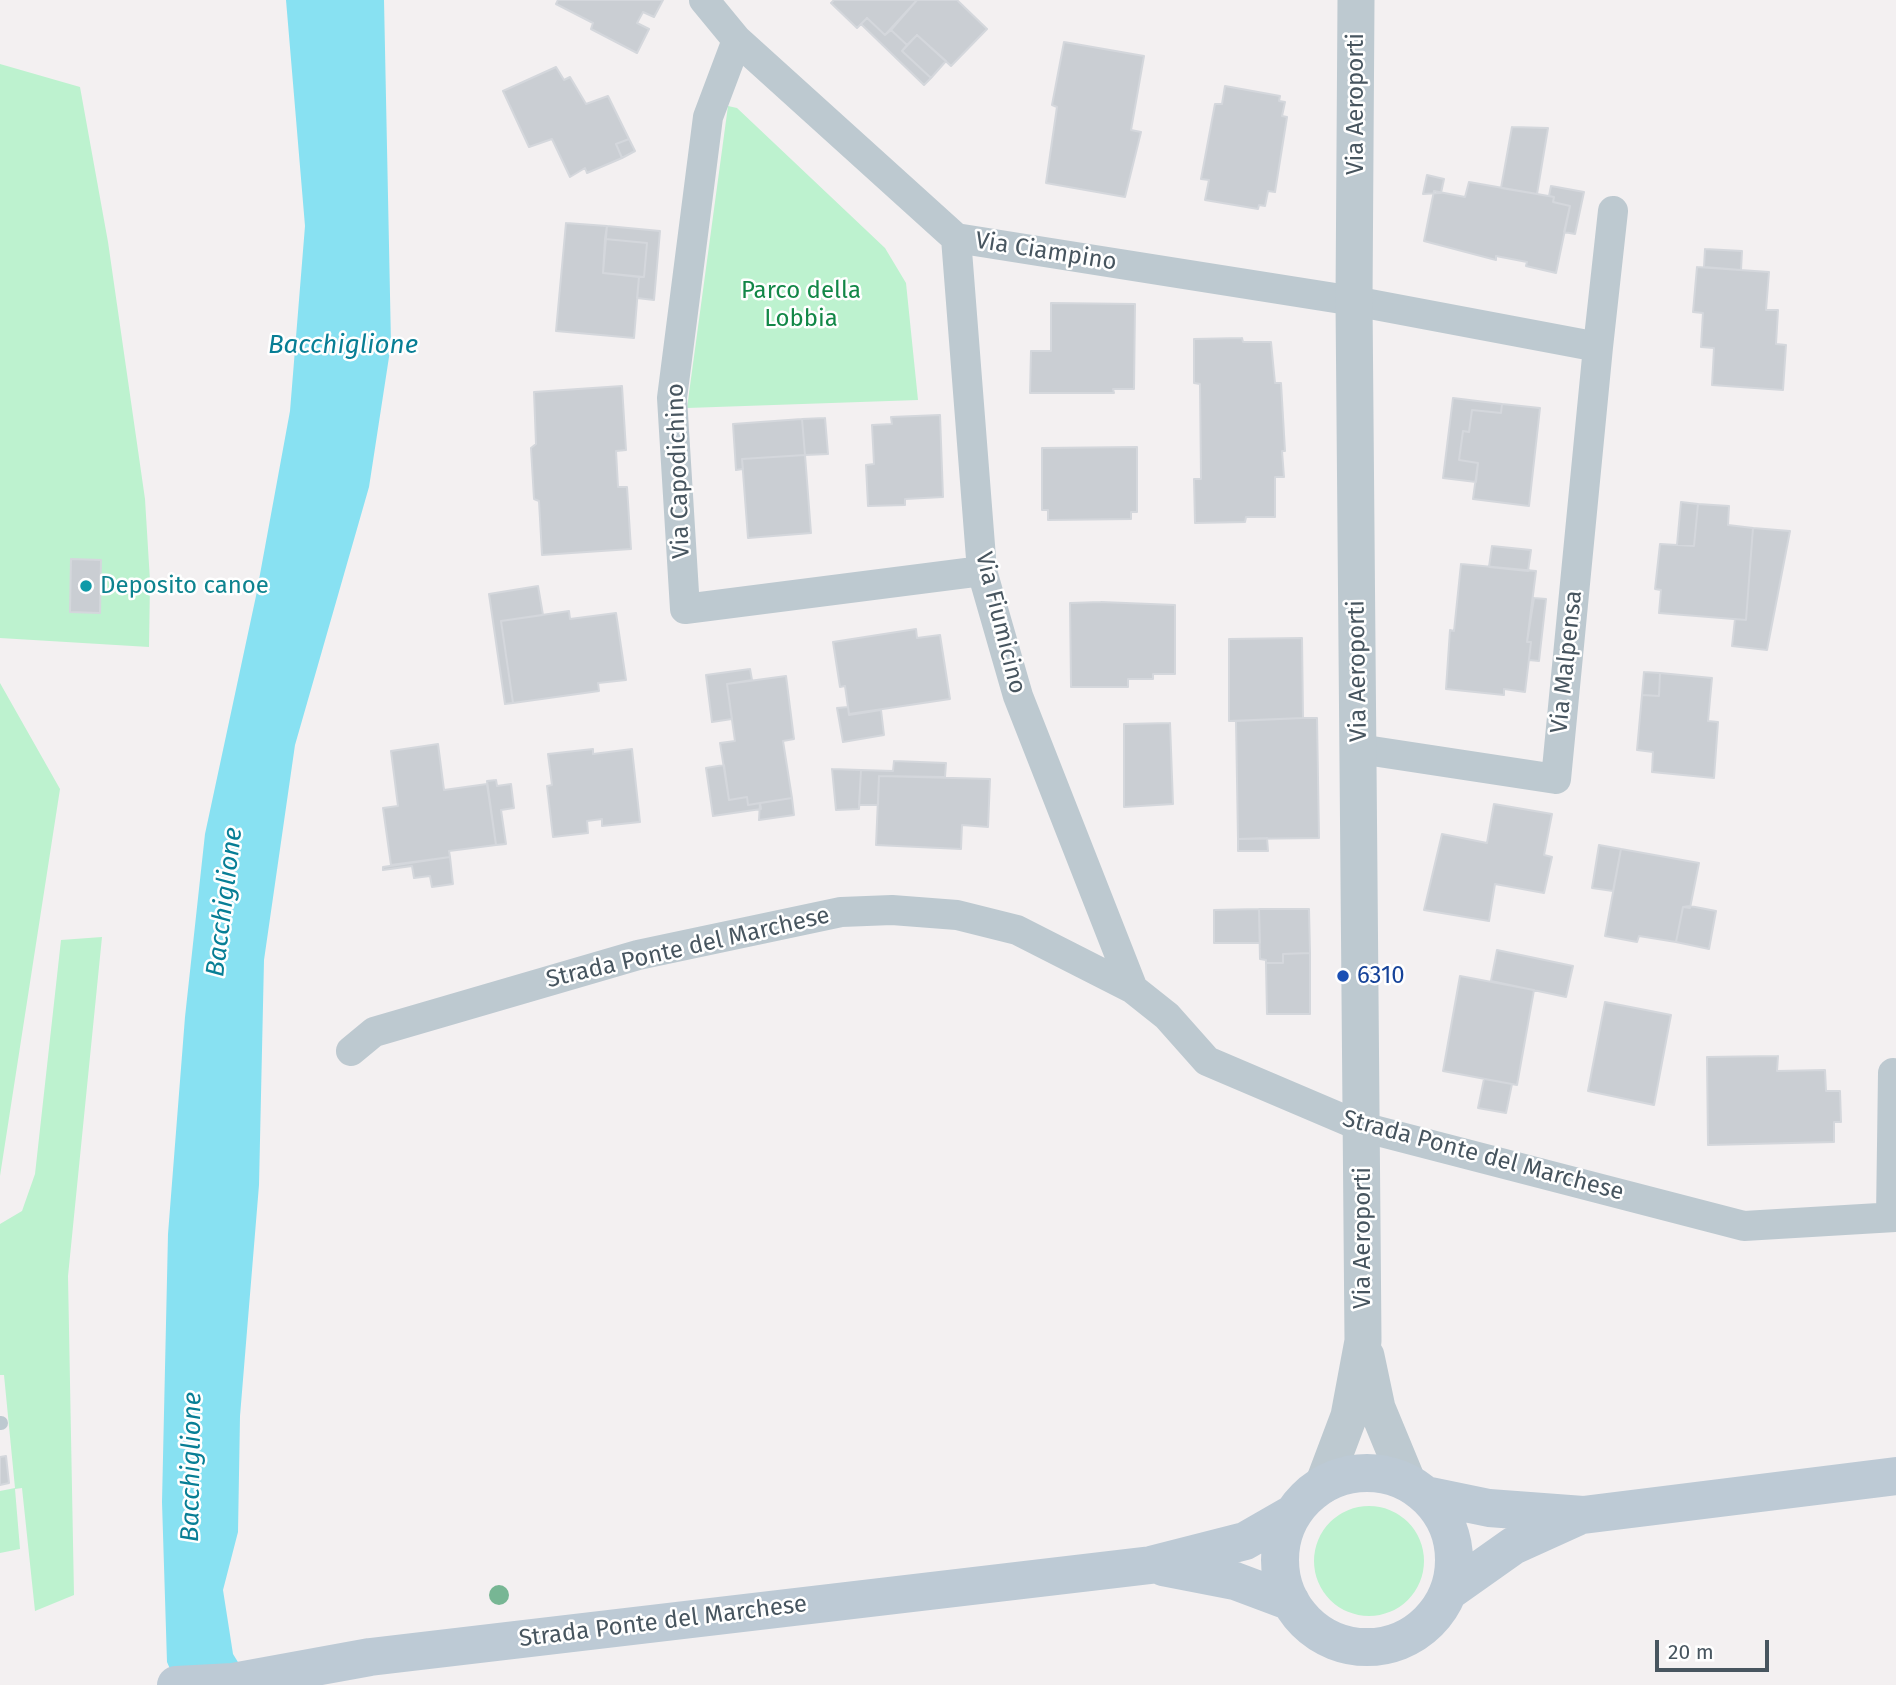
<!DOCTYPE html>
<html>
<head>
<meta charset="utf-8">
<style>
  body { margin:0 }
  #map { position:relative; width:1896px; height:1685px; overflow:hidden; background:#f3f0f1; font-family:"Fira Sans",sans-serif }
  canvas { display:block }
  .scale { position:absolute; left:1655px; top:1640px; width:114px; height:32px; box-sizing:border-box; border:4px solid #47555f; border-top:0; padding-left:9px; font-size:21px; line-height:24px; white-space:nowrap; color:#47555f; -webkit-text-stroke:5px #fff; paint-order:stroke }
</style>
</head>
<body>
<div id="map">
<canvas width="1896" height="1685"></canvas>
<div class="scale">20 m</div>
</div>
<script>
const ctx = document.querySelector('canvas').getContext('2d');
ctx.lineJoin = 'round';
function fill(path, color) { ctx.fillStyle = color; ctx.fill(path, 'evenodd'); }
const shape = rows => new Path2D(rows.map(r => 'M' + r).join(''));
function stroke(path, color, width, dash) { ctx.strokeStyle = color; ctx.lineWidth = width; ctx.lineCap = dash ? 'butt' : 'round'; ctx.setLineDash(dash || []); ctx.stroke(path); }
function write(font, color, halo, rows, align = 'center') {
  ctx.font = font + ' "Fira Sans",sans-serif'; ctx.lineWidth = 5; ctx.setLineDash([]); ctx.textBaseline = 'middle'; ctx.strokeStyle = halo; ctx.fillStyle = color; for (const [text, x, y, turn = 0] of rows) {
    ctx.save(); ctx.translate(x, y); ctx.rotate((+turn || 0) * Math.PI / 180); ctx.textAlign = isNaN(turn) ? turn : align; if (halo) ctx.strokeText(text, 0, 0); ctx.fillText(text, 0, 0); ctx.restore();
  }
}
const green = shape([
  [0,64,80,87,108,242,145,499,150,581,149,647,0,638],
  [728,106,737,108,885,248,906,283,918,400,687,408],
  [0,683,60,789,0,1176],
  [102,937,68,1276,74,1595,35,1611,22,1488,15,1489,20,1549,0,1553,0,1491,15,1488,4,1375,0,1375,0,1224,22,1211,35,1174,61,940],
  '1314 1561a55 55 0 1 1 110 0a55 55 0 1 1-110 0Z'
]);
const water = shape([
  [286,0,384,0,391,344,369,487,295,745,264,960,259,1185,240,1416,238,1532,223,1590,233,1654,252,1685,177,1685,167,1662,162,1502,168,1234,185,1017,205,834,256,596,290,411,305,226]
]);
const building = shape([
  [558,0,663,0,654,17,643,12,637,23,649,29,637,53,591,29,593,23,556,4,558,0],
  [834,0,917,0,885,35,867,18,857,28,831,3,834,0],
  [917,0,957,0,987,29,951,66,917,35,907,45,891,30,917,0],
  [867,18,885,35,891,30,907,45,902,51,931,78,924,85,861,24,867,18],
  [917,35,946,61,931,78,902,51,917,35],
  [1064,42,1144,56,1131,130,1141,132,1125,197,1046,183,1057,107,1052,105,1064,42],
  [556,67,564,80,570,77,586,104,608,96,629,139,616,144,622,158,587,173,585,168,570,177,552,139,529,147,503,91,556,67],
  [1225,86,1280,96,1279,101,1285,102,1282,116,1287,117,1275,192,1268,191,1265,206,1259,205,1258,209,1205,200,1209,180,1201,179,1215,104,1222,104,1225,86],
  [1512,127,1548,128,1537,194,1501,188,1512,127],
  [629,139,635,151,622,158,616,144,629,139],
  [1427,175,1444,179,1441,193,1423,194,1427,175],
  [1469,182,1554,197,1553,202,1570,206,1556,273,1526,266,1527,262,1496,256,1496,260,1424,241,1434,191,1465,197,1469,182],
  [1551,186,1584,192,1575,234,1564,232,1570,206,1553,202,1554,197,1549,196,1551,186],
  [566,223,607,226,603,273,639,277,634,338,556,331,566,223],
  [607,226,660,231,654,300,637,298,639,277,644,277,647,243,605,239,607,226],
  [605,239,647,243,644,277,603,273,605,239],
  [1705,249,1742,251,1741,270,1704,267,1705,249],
  [1697,267,1769,272,1766,310,1778,310,1776,344,1786,345,1783,390,1712,385,1714,348,1701,347,1703,313,1693,312,1697,267],
  [1051,303,1135,304,1134,389,1113,389,1114,393,1030,393,1031,351,1051,351,1051,303],
  [1242,338,1243,342,1271,342,1275,383,1281,383,1285,451,1282,451,1284,477,1275,477,1275,517,1246,517,1245,522,1195,523,1194,479,1201,479,1200,384,1194,383,1194,339,1242,338],
  [622,386,626,450,616,451,618,487,627,487,631,549,542,555,539,501,534,499,531,448,536,444,534,392,622,386],
  [1453,398,1502,404,1501,413,1472,410,1469,432,1463,431,1459,460,1478,463,1476,482,1443,478,1453,398],
  [1502,404,1540,408,1529,506,1473,499,1478,463,1459,460,1463,431,1469,432,1472,410,1501,413,1502,404],
  [940,415,943,497,905,499,905,505,868,506,866,465,874,464,872,425,892,424,891,417,940,415],
  [825,418,828,454,805,455,802,419,825,418],
  [802,419,805,455,742,459,743,469,736,470,733,424,802,419],
  [1137,447,1137,512,1131,512,1131,519,1048,520,1048,510,1042,510,1042,448,1137,447],
  [805,455,811,533,748,538,742,459,805,455],
  [1681,502,1698,504,1694,546,1677,545,1681,502],
  [1698,504,1729,506,1728,525,1753,528,1746,620,1659,613,1661,590,1655,589,1660,544,1694,546,1698,504],
  [1753,528,1790,531,1767,650,1732,646,1735,619,1746,620,1753,528],
  [1492,546,1531,550,1528,571,1489,567,1492,546],
  [71,559,101,560,100,613,70,612,71,559],
  [1461,564,1536,571,1527,642,1531,642,1525,692,1504,689,1504,695,1446,689,1450,630,1454,631,1461,564],
  [538,586,543,615,501,621,513,703,505,704,489,594,538,586],
  [1534,598,1546,599,1539,661,1529,660,1531,642,1527,642,1534,598],
  [1101,602,1175,605,1175,674,1153,674,1153,679,1128,679,1128,687,1071,687,1070,603,1101,602],
  [569,611,570,619,616,613,626,680,598,683,599,691,513,703,501,621,569,611],
  [916,629,917,638,940,635,950,699,849,714,845,686,840,687,833,642,916,629],
  [1302,638,1303,718,1229,721,1229,639,1302,638],
  [750,669,752,680,727,684,732,719,712,722,706,675,750,669],
  [1644,672,1660,673,1659,696,1642,695,1644,672],
  [1660,673,1712,678,1708,721,1718,722,1714,778,1652,772,1653,752,1637,750,1642,695,1659,696,1660,673],
  [786,676,794,739,783,741,792,798,748,805,747,797,729,800,720,743,735,741,727,684,786,676],
  [848,707,849,715,881,710,884,735,843,742,837,708,848,707],
  [1303,718,1317,718,1319,838,1238,839,1236,721,1303,718],
  [1170,723,1173,804,1124,807,1124,724,1170,723],
  [438,744,444,790,487,784,496,845,449,851,450,857,391,865,383,808,398,806,391,751,438,744],
  [593,749,593,754,632,749,640,822,602,826,602,819,587,821,588,833,553,837,547,786,552,785,548,754,593,749],
  [894,761,946,763,945,777,879,776,878,805,859,805,861,770,893,771,894,761],
  [724,765,729,800,747,797,748,805,760,803,761,809,713,816,706,768,724,765],
  [832,769,861,770,859,809,836,810,832,769],
  [879,776,990,779,988,827,962,825,961,849,876,845,879,776],
  [496,780,497,786,511,784,514,808,501,810,506,844,496,845,487,781,496,780],
  [792,798,794,815,759,820,760,803,792,798],
  [1494,804,1552,814,1544,855,1552,857,1544,893,1495,884,1489,921,1424,910,1442,834,1487,843,1494,804],
  [1267,838,1268,851,1238,851,1238,839,1267,838],
  [1599,845,1621,849,1613,891,1592,888,1599,845],
  [1621,849,1699,863,1690,908,1683,907,1676,942,1639,936,1637,942,1605,936,1621,849],
  [450,857,453,884,432,887,430,876,414,878,412,866,383,870,383,867,450,857],
  [1690,906,1716,911,1709,949,1676,942,1683,907,1690,906],
  [1259,909,1260,943,1214,943,1214,910,1259,909],
  [1259,909,1309,909,1310,953,1283,954,1283,963,1266,963,1266,960,1260,959,1259,909],
  [1497,950,1573,966,1566,997,1491,981,1497,950],
  [1310,953,1310,1014,1267,1014,1266,963,1283,963,1283,954,1310,953],
  [1460,976,1534,990,1517,1085,1443,1071,1460,976],
  [1605,1002,1671,1015,1654,1105,1588,1091,1605,1002],
  [1778,1056,1777,1071,1825,1070,1826,1091,1840,1091,1841,1122,1834,1122,1834,1142,1708,1145,1707,1057,1778,1056],
  [1484,1079,1512,1084,1506,1113,1478,1108,1484,1079],
  [6,1456,9,1483,0,1485,0,1457,6,1456]
]);
const service = shape([
  [0,1423,1,1423]
]);
const minor = shape([
  [704,0,737,40,956,238,1354,301,1598,347,1556,779,1359,749],
  [737,40,708,117,672,398,685,609,982,571],
  [956,238,982,571,1018,696,1133,989],
  [1598,347,1613,211],
  [351,1051,374,1032,638,955,841,912,892,910,957,915,1017,930,1133,989,1167,1016,1207,1061,1362,1127,1744,1226,1896,1217],
  [1891,1217,1893,1073]
]);
const tertiary = shape([
  [1366,1356,1377,1408,1408,1483],
  [1323,1485,1349,1416,1363,1341,1354,301,1356,0]
]);
const secondary = shape([
  '1280 1560a87 87 0 1 1 174 0a87 87 0 1 1-174 0Z',
  [1426,1495,1489,1508,1583,1515,1896,1476],
  [1163,1567,1235,1581,1291,1602],
  [1448,1592,1513,1546,1577,1517],
  [176,1685,233,1682,370,1657,1151,1565,1245,1541,1292,1514]
]);
const trees = [
  [499,1595]
];
const markers = [
  [86,586,7,"#0f9aa8"],
  [1343,976,7,"#1a4fb4"]
];
const streetNames = [
  ["Via Aeroporti",1356,104,-90],
  ["Via Ciampino",1046,252,9],
  ["Via Capodichino",679,471,-92],
  ["Via Fiumicino",1000,623,76],
  ["Via Malpensa",1567,662,-84],
  ["Via Aeroporti",1358,671,-91],
  ["Strada Ponte del Marchese",688,948,-13],
  ["Strada Ponte del Marchese",1483,1156,15],
  ["Via Aeroporti",1363,1238,-90],
  ["Strada Ponte del Marchese",663,1622,-7]
];
const parkNames = [
  ["Parco della",801,291],
  ["Lobbia",801,319]
];
const cultureNames = [
  ["Deposito canoe",100,586]
];
const transitNames = [
  ["6310",1357,976]
];
const waterNames = [
  ["Bacchiglione",343,346],
  ["Bacchiglione",225,902,-83],
  ["Bacchiglione",192,1467,-89]
];
fill(green, '#bdf2cf');
fill(water, '#88e1f2');
fill(building, '#caced3');
stroke(building, '#d4d7dc', 2);
stroke(service, '#bdc9d0', 14);
stroke(minor, '#bdc9d0', 30);
stroke(tertiary, '#bdc9d0', 37);
stroke(secondary, '#bdcad5', 38);
ctx.fillStyle = '#77b694';
for (const [x, y] of trees) { ctx.beginPath(); ctx.arc(x, y, 10, 0, 2 * Math.PI); ctx.fill(); }
for (const [x, y, r, color] of markers) { const dot = new Path2D(); dot.arc(x, y, r, 0, 2 * Math.PI); ctx.fillStyle = color; ctx.fill(dot); stroke(dot, '#fff', 2.5); }
write('24px', '#47555f', '#fff', streetNames);
write('24px', '#128747', '#fff', parkNames);
write('24px', '#0d838f', '#fff', cultureNames, 'left');
write('24px', '#164399', '#fff', transitNames, 'left');
write('italic 26px', '#077e95', '#fff', waterNames);
</script>
</body>
</html>
